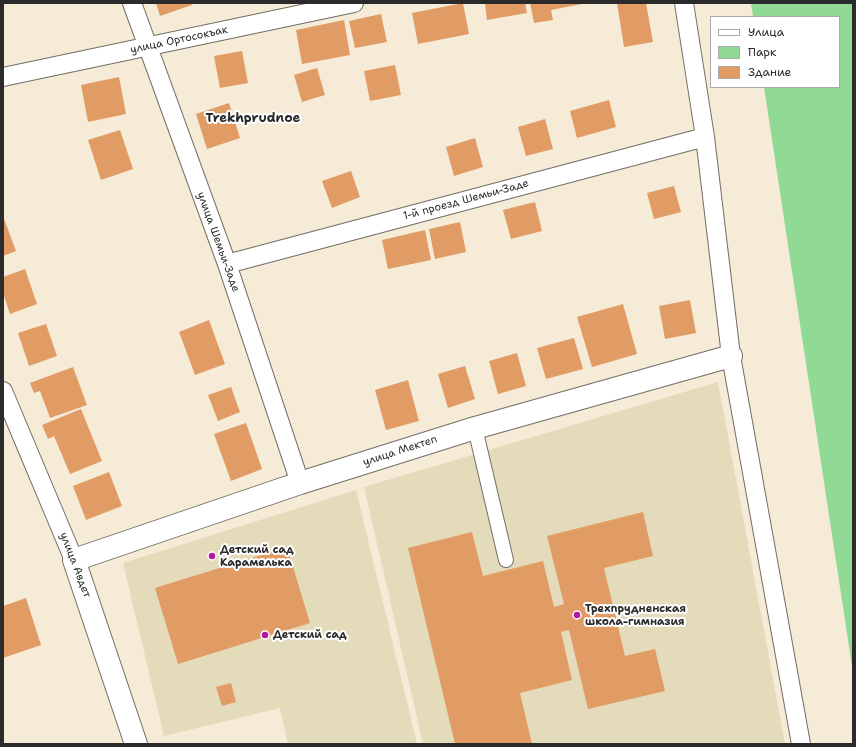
<!DOCTYPE html>
<html>
<head>
<meta charset="utf-8">
<style>
  body { margin:0 }
  #map { position:relative; width:856px; height:747px; overflow:hidden; background:#f5ebd6; font-family:"Shantell Sans",sans-serif }
  canvas { display:block }
  .frame { position:absolute; inset:0; border:4px solid #2b2b2b; pointer-events:none }
  .legend { position:absolute; left:710px; top:16px; width:130px; height:72px; box-sizing:border-box; background:#fff; border:1px solid #aaa; margin:0; padding:5px 7px; list-style:none; font-size:12px; color:#2b2b2b }
  .legend li { display:flex; align-items:center; gap:8px; height:20px }
  .legend b { width:20px; border:1px solid #aaa }
</style>
</head>
<body>
<div id="map">
<canvas width="856" height="747"></canvas>
<div class="frame"></div>
<ul class="legend">
<li><b style="height:5px;background:#fff"></b>Улица</li>
<li><b style="height:11px;background:#90da96"></b>Парк</li>
<li><b style="height:11px;background:#e19c66"></b>Здание</li>
</ul>
</div>
<script>
const ctx = document.querySelector('canvas').getContext('2d');
ctx.lineJoin = 'round';
function fill(path, color) { ctx.fillStyle = color; ctx.fill(path, 'evenodd'); }
const shape = rows => new Path2D(rows.map(r => 'M' + r).join(''));
function stroke(path, color, width, dash) { ctx.strokeStyle = color; ctx.lineWidth = width; ctx.lineCap = dash ? 'butt' : 'round'; ctx.setLineDash(dash || []); ctx.stroke(path); }
function write(font, color, halo, rows, align = 'center') {
  ctx.font = font + ' "Shantell Sans",sans-serif'; ctx.lineWidth = 4; ctx.setLineDash([]); ctx.textBaseline = 'middle'; ctx.strokeStyle = halo; ctx.fillStyle = color; for (const [text, x, y, turn = 0] of rows) {
    ctx.save(); ctx.translate(x, y); ctx.rotate((+turn || 0) * Math.PI / 180); ctx.textAlign = isNaN(turn) ? turn : align; if (halo) ctx.strokeText(text, 0, 0); ctx.fillText(text, 0, 0); ctx.restore();
  }
}
const built = shape([
  [718,382,785,744,423,744,364,487],
  [356,490,417,744,288,744,280,708,164,736,123,563]
]);
const green = shape([
  [751,3,853,3,853,673,764,87,839,87,839,17,753,17]
]);
const building = shape([
  [156,3,192,3,192,5,160,16],
  [463,3,469,34,418,44,412,13],
  [485,3,525,3,527,13,487,20],
  [530,3,582,3,582,4,551,10,553,20,534,23],
  [617,3,646,3,653,42,624,47],
  [381,14,387,42,355,48,349,21],
  [344,20,350,55,302,64,296,30],
  [242,51,248,83,220,88,214,56],
  [395,65,401,95,370,101,364,71],
  [317,68,325,95,302,102,294,75],
  [119,77,126,114,88,122,81,85],
  [609,100,616,127,577,138,570,111],
  [229,103,240,138,207,149,196,114],
  [545,119,553,149,526,156,518,127],
  [120,130,133,169,101,180,88,140],
  [475,138,483,167,454,176,446,147],
  [351,171,360,197,332,208,322,181],
  [674,186,681,212,654,219,647,193],
  [535,202,542,231,511,239,503,210],
  [3,216,16,251,3,256],
  [460,222,466,252,435,259,429,229],
  [425,230,431,260,388,269,382,240],
  [25,269,37,304,10,314,3,293,3,277],
  [690,300,696,333,665,339,659,306],
  [623,304,637,354,592,367,577,317],
  [209,320,225,364,195,375,179,332],
  [46,324,57,356,29,366,18,333],
  [574,338,583,369,546,379,537,348],
  [517,353,526,386,498,394,489,361],
  [465,366,475,399,448,408,438,374],
  [73,367,87,405,50,418,40,391,34,393,30,383],
  [408,380,419,421,386,430,375,390],
  [231,387,240,412,218,421,208,395],
  [81,409,102,461,70,474,54,436,48,439,42,425],
  [246,423,262,469,231,481,214,434],
  [109,472,122,506,86,520,73,486],
  [643,512,653,556,604,568,625,656,655,649,665,691,588,709,569,630,561,632,572,680,520,693,532,744,455,744,408,548,472,532,483,576,543,561,554,607,564,604,547,536],
  [287,547,310,623,178,664,155,588],
  [26,598,41,645,3,658,3,606],
  [231,683,236,702,222,706,216,687]
]);
const pedestrian = shape([
  [475,428,506,560]
]);
const minor = shape([
  [132,3,227,264,300,483],
  [684,3,705,137,731,356,801,744],
  [3,77,354,3],
  [227,264,705,137],
  [3,391,74,560]
]);
const tertiary = shape([
  [136,744,74,560,300,483,475,428,731,356]
]);
const markers = [
  [212,556,4,"#b5179e"],
  [577,615,4,"#b5179e"],
  [265,635,4,"#b5179e"]
];
const streetNames = [
  ["улица Ортосокъак",179,40,-12],
  ["1-й проезд Шемьи-Заде",466,200,-15],
  ["улица Шемьи-Заде",218,242,70],
  ["улица Мектеп",400,451,-18],
  ["улица Авдет",75,565,69]
];
const poiNames = [
  ["Детский сад",220,550],
  ["Карамелька",220,563],
  ["Трехпрудненская",585,609],
  ["школа-гимназия",585,622],
  ["Детский сад",273,635]
];
const quarterNames = [
  ["Trekhprudnoe",253,119]
];
fill(built, '#e4dbba');
fill(green, '#90da96');
fill(building, '#e19c66');
stroke(pedestrian, '#726e67', 16);
stroke(minor, '#726e67', 20);
stroke(tertiary, '#726e67', 24);
stroke(pedestrian, '#fff', 14);
stroke(minor, '#fff', 18);
stroke(tertiary, '#fff', 22);
for (const [x, y, r, color] of markers) { const dot = new Path2D(); dot.arc(x, y, r, 0, 2 * Math.PI); ctx.fillStyle = color; ctx.fill(dot); stroke(dot, '#fff', 1.5); }
write('11px', '#2b2b2b', '#fff', streetNames);
write('bold 11px', '#2b2b2b', '#fff', poiNames, 'left');
write('bold 13px', '#2b2b2b', '#fff', quarterNames);
</script>
</body>
</html>
